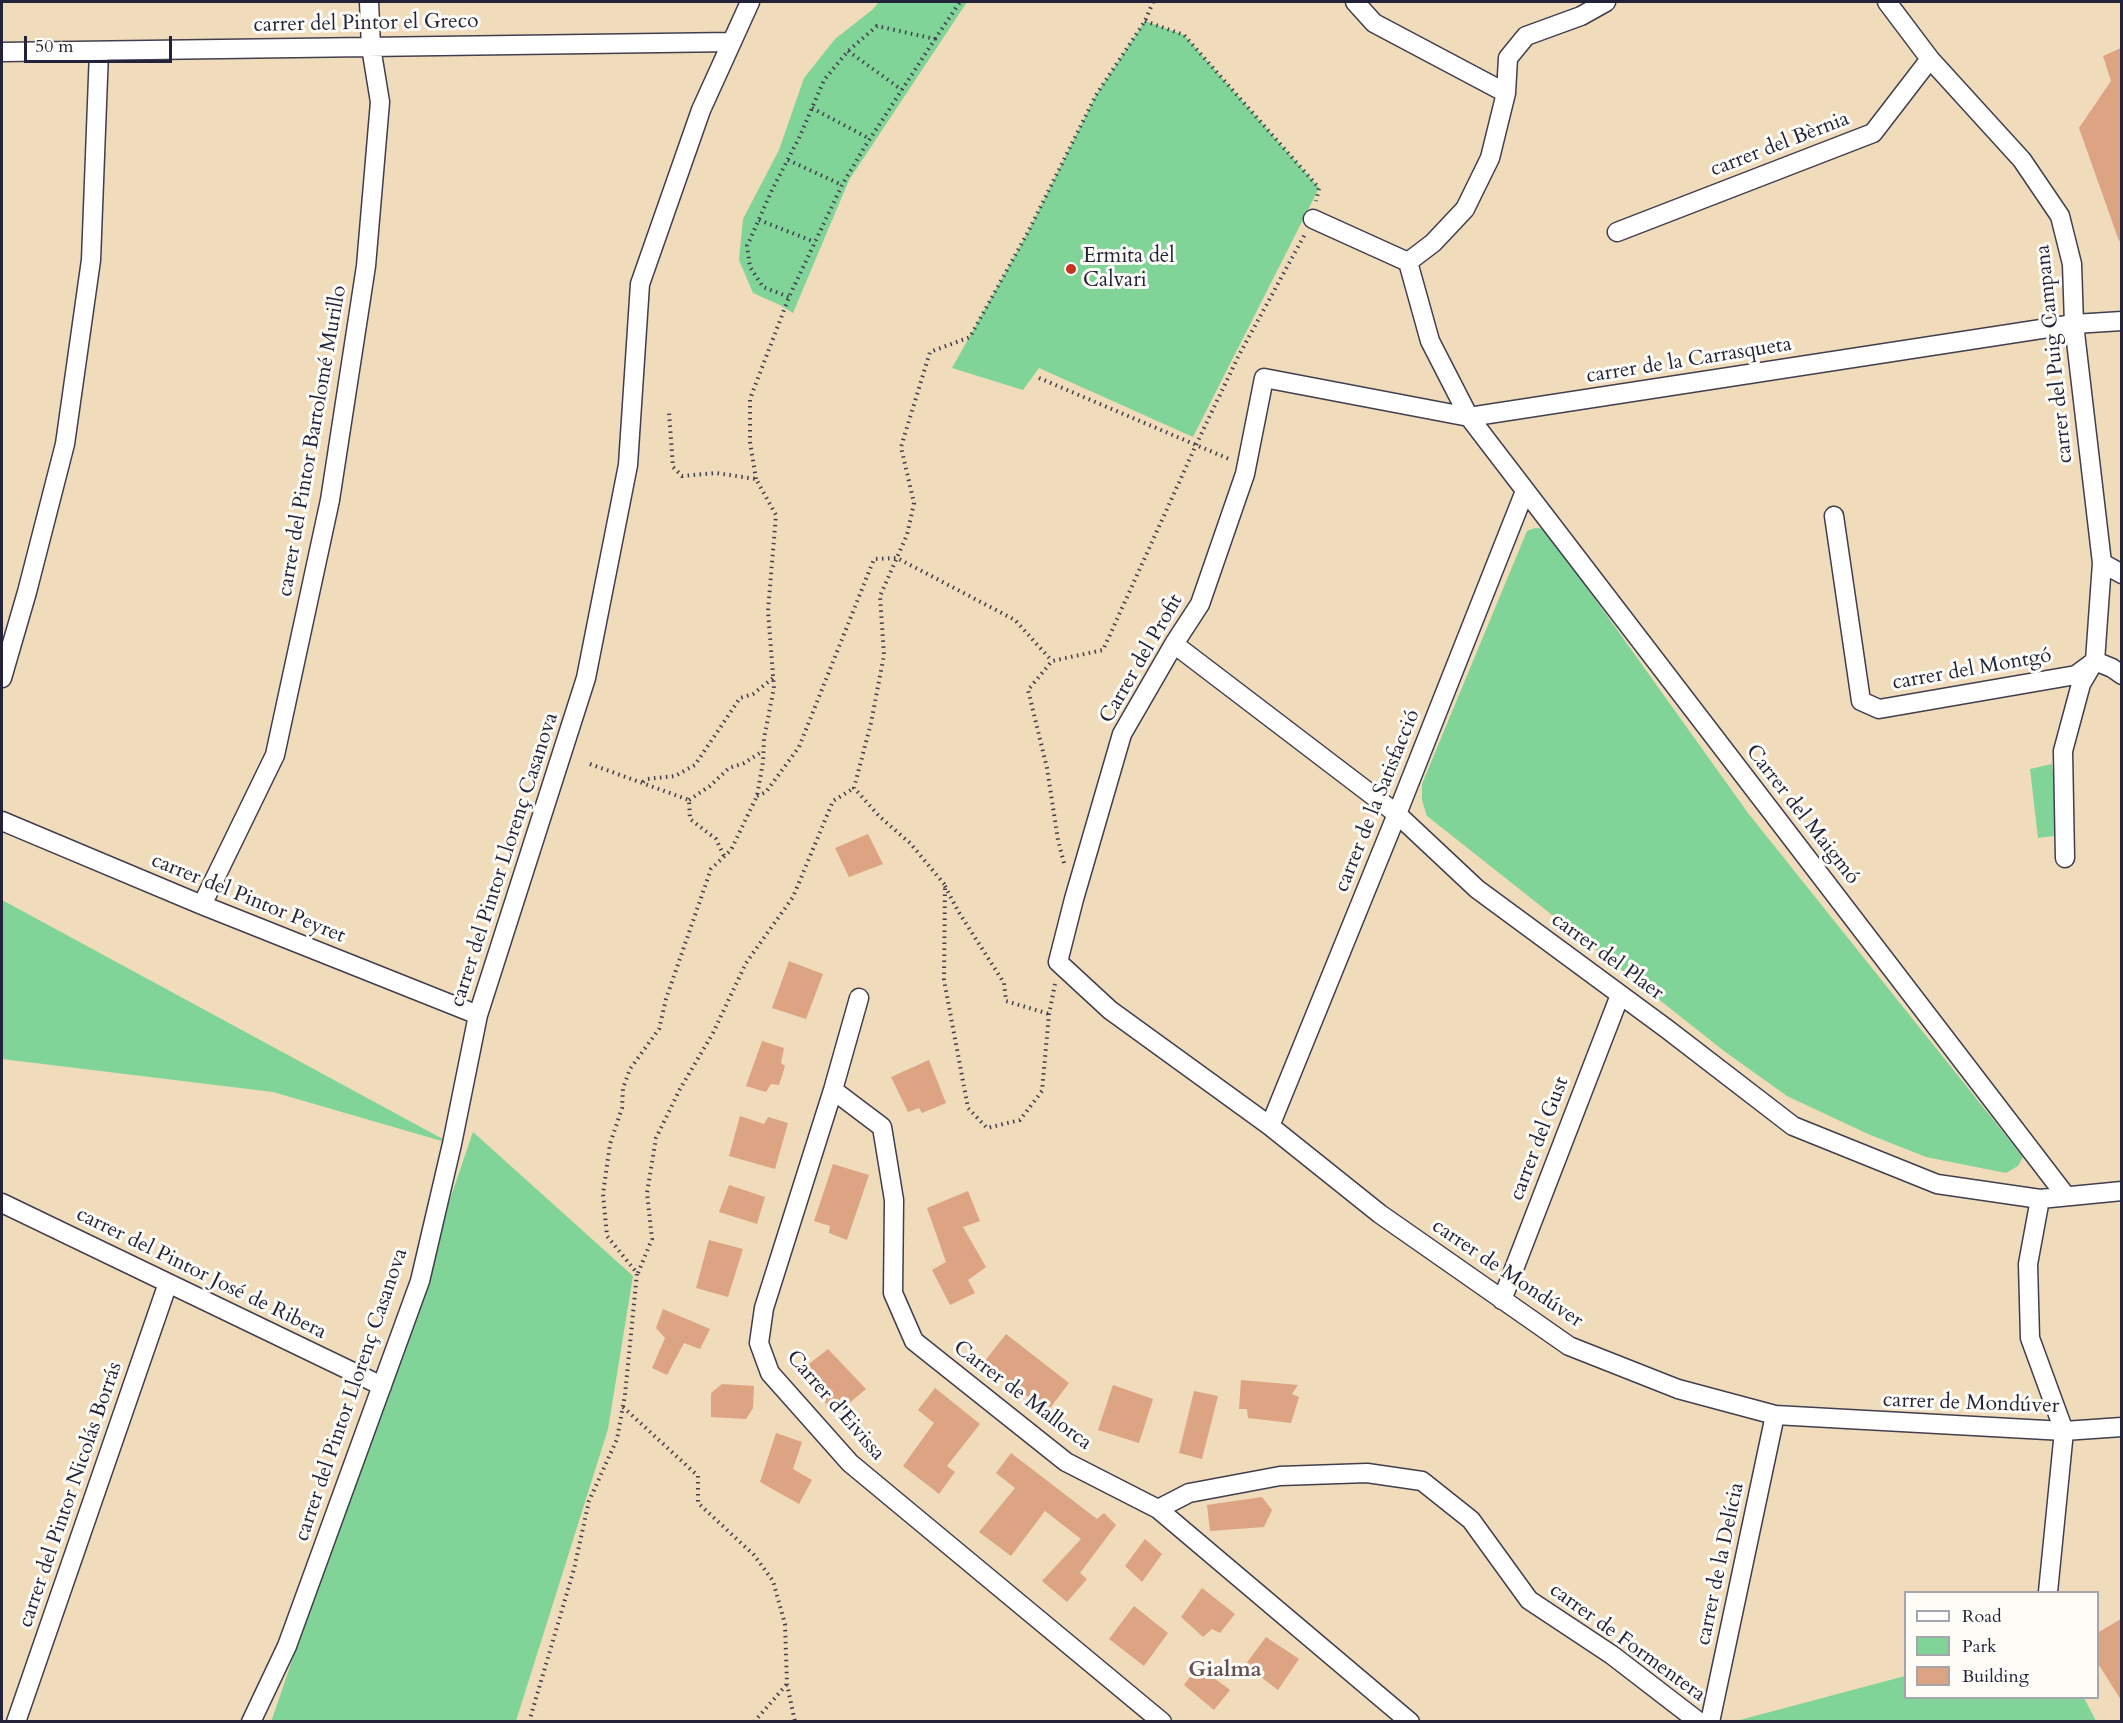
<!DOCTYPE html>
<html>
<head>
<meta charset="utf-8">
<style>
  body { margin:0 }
  #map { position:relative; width:2123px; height:1723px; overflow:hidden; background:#f0dbbb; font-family:Cardo,serif }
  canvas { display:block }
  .frame { position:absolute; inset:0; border:3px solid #22223b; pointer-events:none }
  .legend { position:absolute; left:1904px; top:1591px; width:195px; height:108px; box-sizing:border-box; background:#fdfcf7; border:2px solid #a5a5ac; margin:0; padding:8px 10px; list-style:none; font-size:18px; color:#22223b }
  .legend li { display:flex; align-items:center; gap:12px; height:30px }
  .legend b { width:30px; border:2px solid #a5a5ac }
  .scale { position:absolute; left:24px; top:36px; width:148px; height:27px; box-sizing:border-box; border:3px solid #22223b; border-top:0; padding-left:8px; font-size:18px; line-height:21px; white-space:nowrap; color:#22223b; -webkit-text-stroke:4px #fdfcf7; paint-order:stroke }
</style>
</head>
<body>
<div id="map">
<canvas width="2123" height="1723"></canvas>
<div class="frame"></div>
<ul class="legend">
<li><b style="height:8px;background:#fff"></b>Road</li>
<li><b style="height:16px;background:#80d498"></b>Park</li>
<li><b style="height:16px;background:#dca483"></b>Building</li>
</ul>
<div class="scale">50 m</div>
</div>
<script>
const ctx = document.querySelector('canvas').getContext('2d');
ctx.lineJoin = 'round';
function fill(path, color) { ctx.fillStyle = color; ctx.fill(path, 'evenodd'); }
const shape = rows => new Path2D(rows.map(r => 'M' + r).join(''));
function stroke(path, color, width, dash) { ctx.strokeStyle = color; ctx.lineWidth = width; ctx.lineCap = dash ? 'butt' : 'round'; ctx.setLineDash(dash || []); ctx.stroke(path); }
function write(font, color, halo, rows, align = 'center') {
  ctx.font = font + ' Cardo,serif'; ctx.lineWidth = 6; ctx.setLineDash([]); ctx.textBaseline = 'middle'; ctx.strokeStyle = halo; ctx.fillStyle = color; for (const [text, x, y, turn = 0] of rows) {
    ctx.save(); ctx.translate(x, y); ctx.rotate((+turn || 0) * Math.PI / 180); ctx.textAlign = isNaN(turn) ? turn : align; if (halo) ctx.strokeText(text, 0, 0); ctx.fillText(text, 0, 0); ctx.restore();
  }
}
const green = shape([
  [879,2,967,2,849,180,793,313,780,305,753,293,739,260,743,219,779,150,804,78,835,39,872,10],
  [1145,21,1184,35,1319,188,1193,437,1039,368,1023,390,952,368,1028,232,1096,95],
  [1535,528,1545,529,1748,813,2023,1157,2018,1166,2006,1173,1926,1157,1868,1134,1787,1096,1724,1051,1427,816,1422,800,1422,784,1527,531],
  [2052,764,2061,835,2038,838,2030,769],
  [2,900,452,1144,273,1092,2,1059],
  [473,1132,633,1276,608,1429,516,1721,271,1722],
  [1905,1676,1906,1698,2084,1698,2096,1721,1736,1721]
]);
const building = shape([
  [2121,48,2121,240,2119,241,2079,128,2111,81,2103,56],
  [868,834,883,864,849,877,835,848],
  [789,961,823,974,806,1019,772,1008],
  [762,1041,784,1048,781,1063,785,1066,779,1085,771,1084,766,1092,746,1086],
  [929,1060,946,1103,922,1113,919,1108,908,1112,891,1077],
  [740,1116,764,1124,768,1117,788,1123,775,1169,729,1156],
  [833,1164,869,1175,847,1240,829,1233,830,1226,814,1221],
  [729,1185,765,1197,757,1224,719,1212],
  [968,1191,980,1221,963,1227,986,1267,968,1280,975,1293,950,1305,932,1270,946,1262,927,1208],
  [709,1240,743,1249,728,1297,696,1288],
  [663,1309,710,1329,700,1349,684,1343,667,1375,652,1368,665,1338,656,1328],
  [1006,1334,1069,1383,1047,1412,984,1362],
  [828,1349,866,1389,835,1415,800,1371],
  [1241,1380,1298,1385,1292,1394,1299,1397,1291,1423,1248,1418,1247,1409,1239,1409],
  [722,1384,754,1386,753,1408,746,1419,711,1417,711,1393],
  [1113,1385,1153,1399,1139,1443,1098,1430],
  [935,1388,980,1424,947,1466,955,1472,939,1494,903,1466,934,1423,918,1410],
  [1194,1391,1218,1396,1202,1459,1179,1453],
  [776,1433,802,1442,793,1469,812,1480,799,1504,760,1482],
  [1011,1453,1097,1519,1104,1513,1116,1525,1080,1573,1087,1579,1067,1602,1042,1581,1081,1539,1045,1511,1011,1556,979,1532,1015,1488,996,1473],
  [1262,1497,1272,1510,1264,1527,1210,1531,1207,1505],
  [1145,1539,1162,1554,1142,1582,1125,1566],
  [1202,1588,1235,1614,1220,1633,1212,1629,1203,1637,1181,1617],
  [1134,1606,1168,1633,1144,1666,1109,1639],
  [2121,1619,2121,1700,2097,1662,2097,1633],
  [1266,1637,1299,1659,1278,1690,1245,1665],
  [1198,1666,1230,1690,1214,1710,1184,1685]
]);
const path = shape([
  [1145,21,1184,35,1319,188,1316,201],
  [935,39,960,2],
  [848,51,902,90],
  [812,108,870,139],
  [788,160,842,185],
  [759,220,815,242],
  [1039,378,1229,459],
  [756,479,750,442,750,399,789,297,842,185,864,148,935,39,877,26,848,51,824,80,800,136,772,190,747,246,750,267,763,287,789,297],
  [590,764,689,800,690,819,716,839,724,856],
  [643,782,647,779,675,776,695,765,740,698,753,694,773,678],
  [757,796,766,792,799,747,874,559,897,558,1015,620,1052,661],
  [689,800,710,786,729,768,744,763,763,751],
  [1064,863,1058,840,1047,768,1028,690,1052,661,1103,650,1196,445,1238,357,1305,234],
  [945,886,958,911,1004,983,1006,1001,1049,1014],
  [1055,984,1049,1014,1042,1091,1020,1120,987,1128,968,1108,944,980,945,885,910,843,880,817,854,788,871,723,884,655,880,596,907,535,914,503,901,447,930,352,970,337,1028,232,1096,95,1145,21,1153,2],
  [638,1273,652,1239,647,1193,656,1138,680,1089,713,1033,746,963,793,897,833,801,854,788],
  [623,1407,698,1476,698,1503,754,1555,773,1581,785,1624,787,1684,795,1722],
  [529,1722,574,1569,589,1501,617,1439,625,1395,637,1273,607,1236,603,1194,610,1144,622,1108,623,1088,630,1069,659,1029,666,999,711,869,731,850,757,796,763,762,764,738,774,688,768,611,776,515,756,479,716,473,682,476,673,467,669,412],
  [754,1722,787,1684]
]);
const minor = shape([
  [1355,2,1374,23,1506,93],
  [1606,2,1581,16,1526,36,1508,58,1506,93,1490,158,1465,209,1433,243,1408,262,1430,341,1469,417,2066,1196],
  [1887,2,1930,59,2022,160,2060,216,2072,264,2074,324,2102,563,2095,661,2112,668,2122,675],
  [2,52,732,42],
  [1313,219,1408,262],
  [1617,232,1873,133,1930,59],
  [2122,321,2074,324,1469,417,1264,378,1245,474,1200,604,1174,644,1122,734,1074,899,1058,962,1110,1010,1270,1126,1380,1214,1569,1346,1678,1389,1775,1415,2064,1431,2122,1427],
  [1834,516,1861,701,1879,709,2076,675,2095,661],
  [2102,563,2122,574],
  [1174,644,1397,814,1477,889,1667,1029,1793,1126,1937,1184,2040,1199,2122,1191],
  [2,678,27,592,65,444,91,260,99,51],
  [2,821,202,905,478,1015],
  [2065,858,2063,751,2081,684,2091,667],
  [202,905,275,755,330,500,366,266,380,102,371,47,369,2],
  [859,998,833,1090,764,1308,759,1343,770,1373,850,1463,1162,1722],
  [833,1090,882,1127,894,1200,893,1293,914,1341,1066,1462,1158,1509,1410,1722],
  [1270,1126,1397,814,1525,491],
  [2040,1199,2028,1264,2030,1338,2064,1431,2048,1592],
  [2,1203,382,1386],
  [1502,1300,1620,995],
  [1158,1509,1189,1493,1280,1476,1367,1473,1422,1481,1471,1520,1529,1600,1612,1655,1699,1722],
  [16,1722,168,1283],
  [251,1722,287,1646,420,1281,452,1144,478,1015,586,678,628,465,640,284,701,110,750,2],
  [1710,1722,1775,1415]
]);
const markers = [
  [1071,269,6,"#c8321e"]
];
const streetNames = [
  ["carrer del Pintor el Greco",366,24,-1],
  ["carrer del Bèrnia",1780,145,-21],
  ["carrer del Puig Campana",2055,354,-96],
  ["carrer de la Carrasqueta",1689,361,-9],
  ["carrer del Pintor Bartolomé Murillo",313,441,-80],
  ["Carrer del Profit",1142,659,-60],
  ["carrer del Montgó",1972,670,-10],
  ["carrer de la Satisfacció",1378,801,-68],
  ["Carrer del Maigmó",1802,815,52],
  ["carrer del Pintor Llorenç Casanova",505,860,-72],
  ["carrer del Pintor Peyret",248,899,22],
  ["carrer del Plaer",1607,957,36],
  ["carrer del Gust",1540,1139,-69],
  ["carrer del Pintor José de Ribera",201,1274,26],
  ["carrer de Mondúver",1507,1274,34],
  ["carrer del Pintor Llorenç Casanova",352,1395,-71],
  ["Carrer de Mallorca",1022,1396,37],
  ["carrer de Mondúver",1971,1404,2],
  ["Carrer d'Eivissa",835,1406,49],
  ["carrer del Pintor Nicolás Borrás",71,1495,-71],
  ["carrer de la Delícia",1721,1564,-78],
  ["carrer de Formentera",1627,1643,36]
];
const poiNames = [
  ["Ermita del",1083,257],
  ["Calvari",1083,281]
];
const neighbourhoodNames = [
  ["Gialma",1225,1671]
];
fill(green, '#80d498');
fill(building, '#dca483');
stroke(minor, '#413e4e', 21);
stroke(path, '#413e4e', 4, [1.5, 4.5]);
stroke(minor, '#fff', 18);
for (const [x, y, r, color] of markers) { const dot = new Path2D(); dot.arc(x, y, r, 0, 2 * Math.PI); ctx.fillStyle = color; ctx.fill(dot); stroke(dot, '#fdfcf7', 2); }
write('21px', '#22223b', '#fdfcf7', streetNames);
write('21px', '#22223b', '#fdfcf7', poiNames, 'left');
write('bold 22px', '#635054', '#fdfcf7', neighbourhoodNames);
</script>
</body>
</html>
